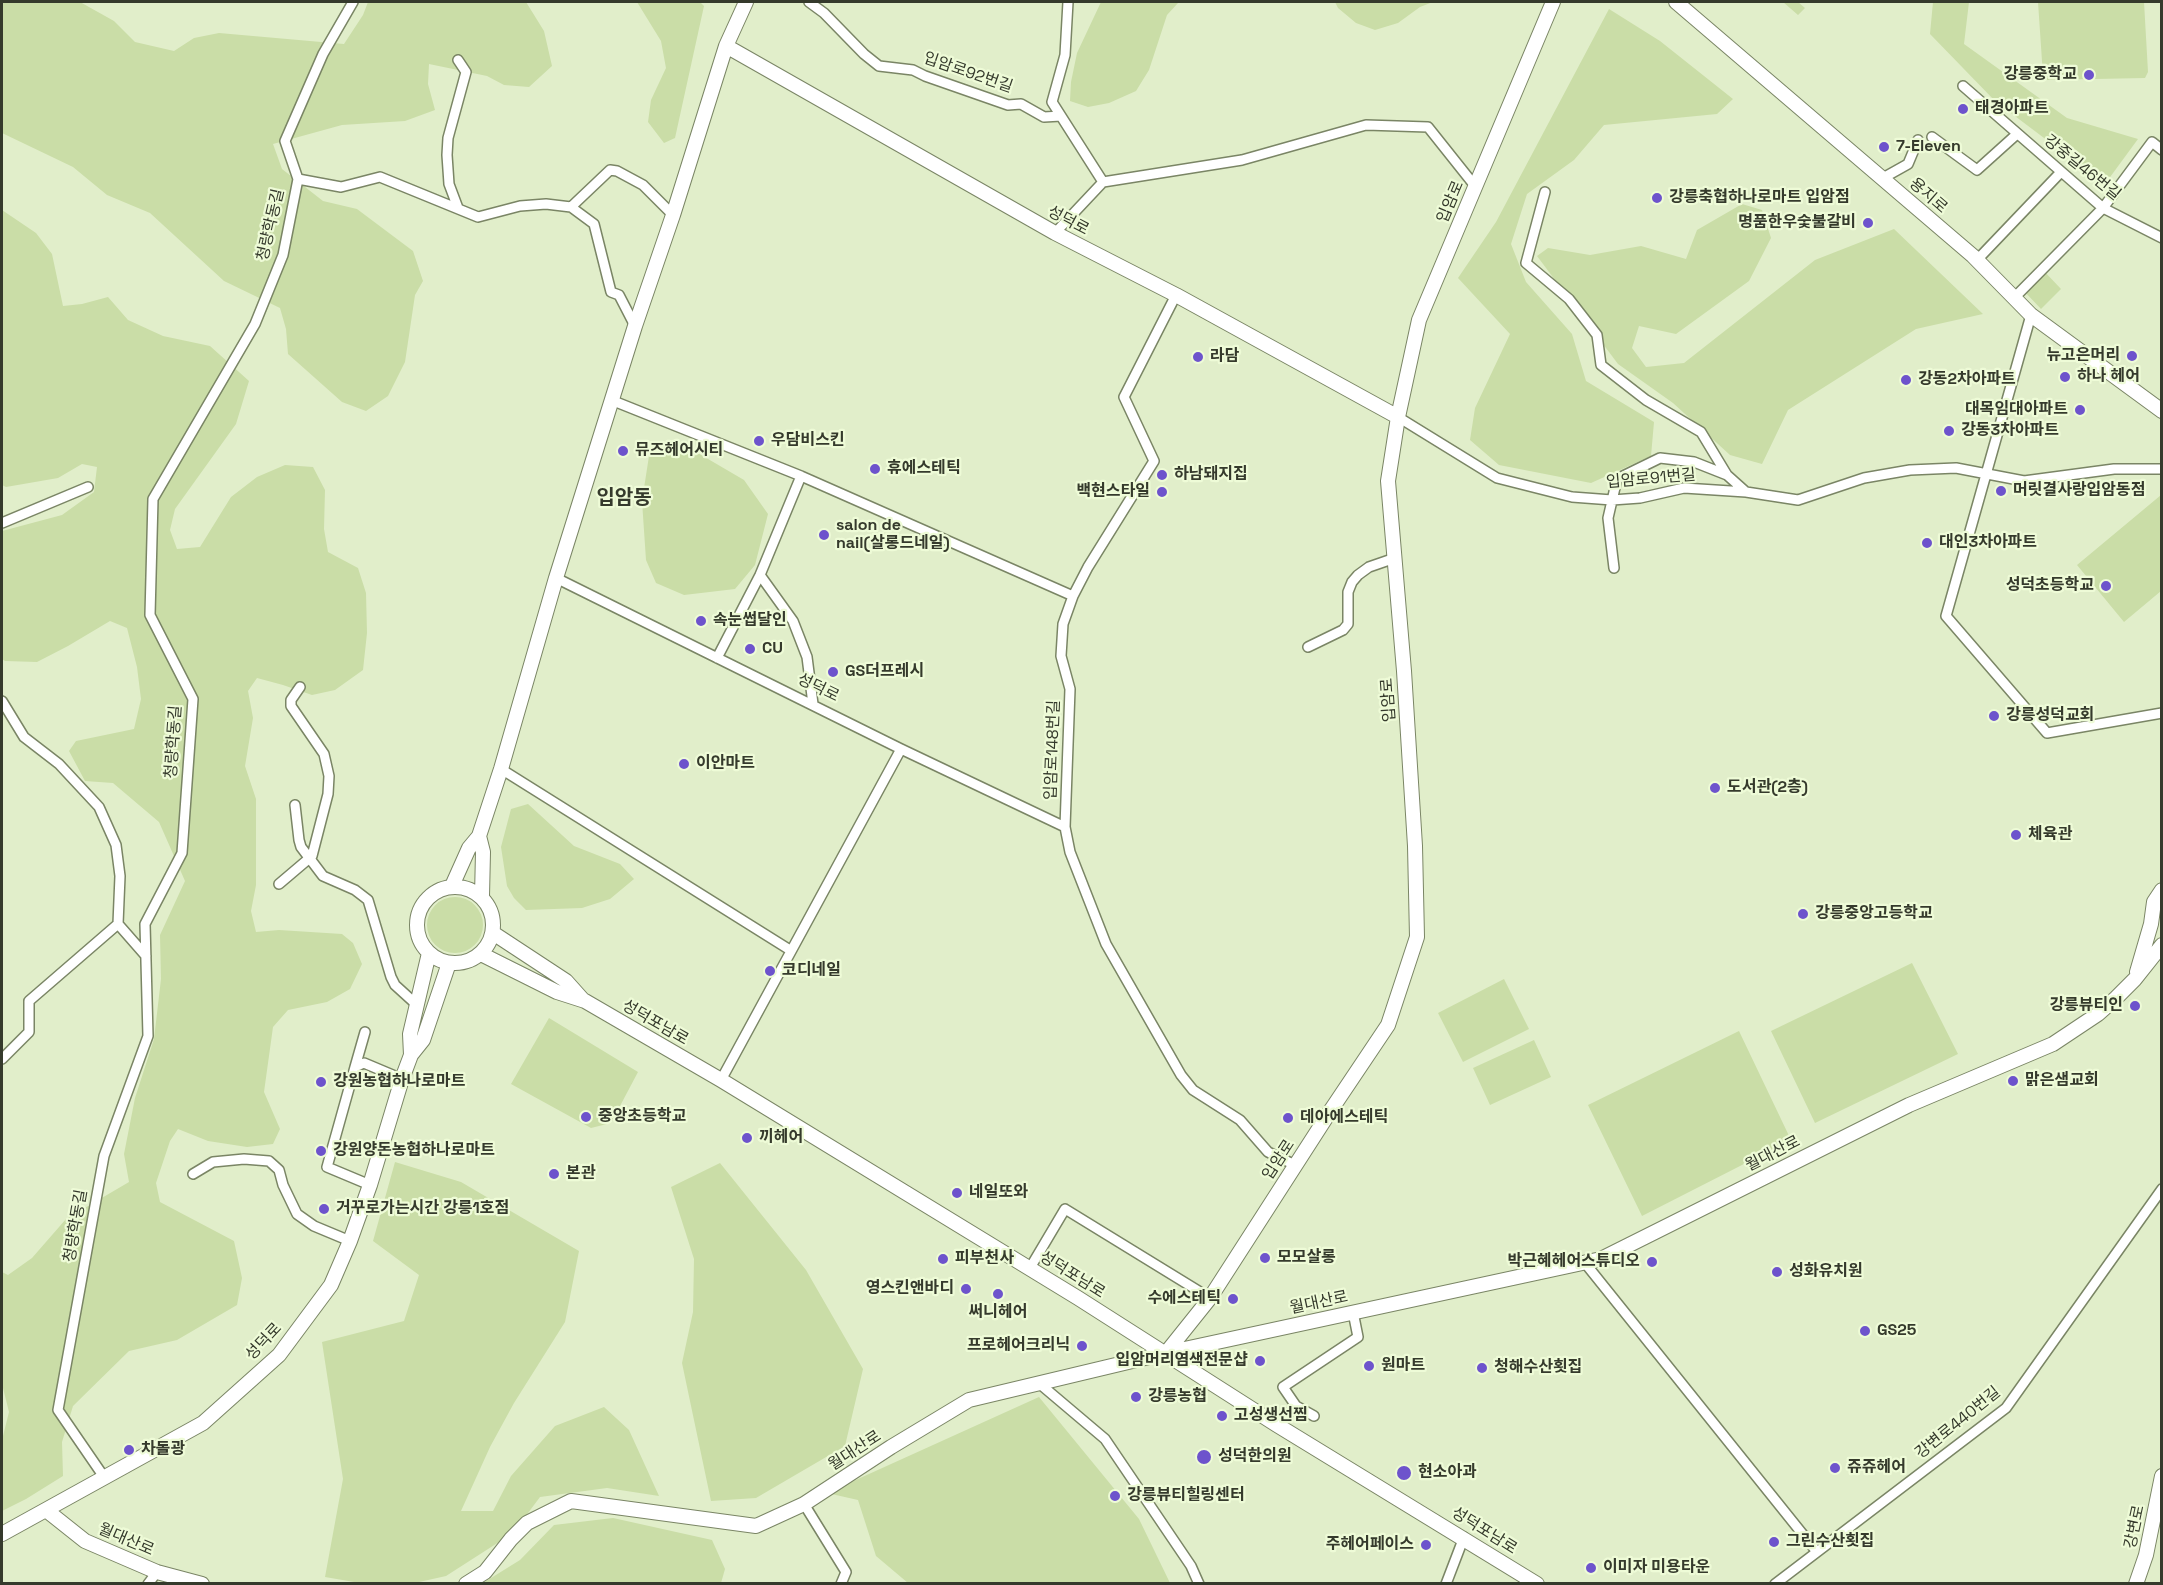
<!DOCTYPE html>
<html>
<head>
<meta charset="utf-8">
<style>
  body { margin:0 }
  #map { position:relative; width:2163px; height:1585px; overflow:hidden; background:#e1eeca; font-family:"Space Grotesk",sans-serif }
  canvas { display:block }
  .frame { position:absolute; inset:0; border:3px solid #353a2c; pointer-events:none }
</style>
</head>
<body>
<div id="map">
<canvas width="2163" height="1585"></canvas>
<div class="frame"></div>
</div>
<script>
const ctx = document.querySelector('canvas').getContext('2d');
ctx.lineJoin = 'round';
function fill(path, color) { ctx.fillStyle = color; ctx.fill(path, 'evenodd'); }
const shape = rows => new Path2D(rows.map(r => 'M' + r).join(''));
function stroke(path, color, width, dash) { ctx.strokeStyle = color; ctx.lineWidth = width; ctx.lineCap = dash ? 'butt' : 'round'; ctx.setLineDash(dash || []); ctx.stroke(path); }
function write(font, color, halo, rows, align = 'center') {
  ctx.font = font + ' "Space Grotesk","Noto Sans KR",sans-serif'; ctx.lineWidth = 4.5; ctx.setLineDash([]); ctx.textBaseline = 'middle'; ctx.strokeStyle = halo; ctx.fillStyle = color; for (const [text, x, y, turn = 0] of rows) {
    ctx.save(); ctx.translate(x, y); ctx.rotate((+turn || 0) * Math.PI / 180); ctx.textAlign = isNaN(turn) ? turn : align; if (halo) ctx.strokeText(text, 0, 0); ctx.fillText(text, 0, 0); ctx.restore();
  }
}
const green = shape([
  [2,2,80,2,114,21,135,42,174,51,194,38,219,33,344,44,363,15,368,2,526,2,544,31,552,66,529,87,504,85,487,76,429,64,428,84,435,110,405,121,342,125,273,144,282,169,323,201,357,209,413,251,423,281,415,295,405,362,388,396,366,411,342,402,288,354,286,329,280,308,224,281,150,213,107,195,73,167,2,133],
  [637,2,700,2,704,6,675,138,664,143,648,122,651,100,666,68,661,41],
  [1101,2,1184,2,1178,3,1167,15,1149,70,1136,91,1109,103,1088,107,1070,101,1071,82,1077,53],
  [1335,2,1433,2,1420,7,1398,23,1375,30,1356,23,1338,8],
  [1783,2,1798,2,1805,8,1798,15],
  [1933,2,1969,2,1964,44,2067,118,2138,139,2105,184,1995,101,1930,34],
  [2038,2,2144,2,2148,72,2145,78,2046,80,2043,76],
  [1609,9,1660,41,1733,99,1717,114,1604,125,1574,160,1527,194,1511,244,1526,282,1572,334,1586,381,1654,422,1651,456,1591,483,1499,465,1470,440,1475,408,1510,334,1458,278,1496,222],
  [1742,204,1762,210,1771,238,1749,281,1676,334,1639,326,1632,348,1646,367,1684,363,1815,260,1894,229,1983,314,1916,329,1788,410,1762,464,1730,455,1673,403,1618,364,1537,256,1548,248,1590,255,1641,246,1686,259,1697,230],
  [2,210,36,233,52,254,63,306,82,304,108,297,128,320,163,336,210,346,249,381,236,424,175,509,170,530,177,549,200,547,231,497,257,477,285,465,313,467,325,490,324,529,328,552,358,568,366,593,367,633,363,670,335,690,312,695,283,685,257,678,248,691,253,718,245,766,256,799,256,885,251,911,256,932,279,930,342,934,353,943,362,964,350,989,327,1002,288,1010,273,1027,264,1092,280,1129,273,1144,247,1147,208,1141,178,1129,170,1141,156,1183,160,1202,234,1241,242,1278,237,1305,177,1340,129,1351,73,1406,62,1442,63,1476,26,1499,2,1511,2,1437,3,1436,9,1412,2,1384,2,1272,8,1275,32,1258,66,1219,129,1182,124,1154,135,1098,154,1039,161,979,160,935,185,881,159,822,113,783,85,781,69,751,76,741,134,729,141,699,137,667,127,628,110,621,68,646,37,662,5,661,2,659,2,531,62,515,94,492,97,467,82,464,58,478,6,487,2,485],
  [2043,270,2061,289,2041,309,2023,290],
  [679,442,744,480,768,514,755,565,735,589,684,595,656,583,646,560,642,501,649,456],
  [2161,495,2161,591,2124,622,2077,565],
  [528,804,574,846,620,864,634,879,610,899,582,908,526,910,514,898,507,886,501,847,511,809],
  '427 925a28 28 0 1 1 56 0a28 28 0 1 1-56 0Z',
  [1912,963,1958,1054,1815,1123,1771,1031],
  [1504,979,1529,1029,1463,1062,1438,1013],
  [549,1018,638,1072,611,1123,591,1128,511,1084],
  [1739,1031,1791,1140,1642,1216,1588,1105],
  [1534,1040,1551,1077,1490,1105,1473,1068],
  [395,1162,461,1182,579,1251,565,1322,514,1403,490,1447,461,1511,493,1511,511,1476,555,1426,604,1407,629,1430,659,1496,607,1488,540,1497,513,1533,446,1576,410,1584,360,1583,325,1577,343,1479,322,1342,404,1321,419,1275,373,1241],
  [720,1163,806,1270,863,1369,845,1446,756,1498,711,1501,682,1363,693,1312,694,1259,671,1187],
  [1039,1397,1139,1519,1170,1583,908,1583,876,1556,858,1500,827,1493],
  [613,1518,712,1540,725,1569,721,1583,483,1583,520,1560,554,1525]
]);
const street = shape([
  [809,2,824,13,864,54,879,66,913,70,925,76,1008,105,1021,104,1044,117,1061,116],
  [1068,2,1065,55,1052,102,1103,182],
  [458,60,466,72,448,138,447,155,449,184,458,208],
  [1963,86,2103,208,2162,238],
  [1932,137,1977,170,2017,134],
  [1883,178,1908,164,1918,140],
  [298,179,341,187,380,177,478,217,520,206,546,204,571,207,594,224,611,292,619,295,635,326],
  [1545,192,1526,263,1569,299,1597,335,1601,365,1646,400,1701,432,1727,475],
  [571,207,610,170,617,171,643,185,673,215],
  [1055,233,1103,182,1242,160,1366,125,1428,127,1475,186],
  [1977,260,2061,172],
  [1176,295,1124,397,1154,461,1088,567,1073,596,1063,624,1061,656,1070,689,1065,827,1070,852,1106,944,1181,1075,1193,1090,1240,1120,1268,1152,1295,1165],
  [2014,298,2103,208,2152,142,2162,150],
  [2031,315,1946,616,2047,733,2162,713],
  [611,400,801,476,1073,596],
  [1398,417,1497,478,1572,497,1612,500,1640,498,1684,488,1746,492],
  [2,523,88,487],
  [1614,568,1608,518,1617,479,1660,458,1694,462,1727,475,1746,492,1798,500,1864,478,1910,470,1956,468,2024,481,2114,469,2162,469],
  [760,575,793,621,807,657,813,704],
  [556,578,901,749,1065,827],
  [1308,647,1343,630,1348,624,1348,592,1352,582,1358,575,1369,567,1395,558],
  [717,658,760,575,801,476],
  [2,701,24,737,59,764,99,807,116,845,120,876,118,924,146,956],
  [501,769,790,950],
  [295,805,299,840,301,847,323,876,355,890,368,900,391,977,395,985,417,1005],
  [279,884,312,856,328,794,329,776,324,754,291,706,291,700,300,687],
  [2,1059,29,1032,29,1001,118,924],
  [355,1067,365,1032],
  [721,1080,901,749],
  [193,1174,213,1162,244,1159,269,1161,279,1170,283,1185,297,1214,314,1226,350,1241],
  [370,1185,327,1167,355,1067,364,1063,402,1079],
  [1585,1263,1817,1552],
  [1030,1268,1065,1209,1210,1298],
  [1040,1384,1105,1439,1191,1566,1199,1584],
  [1314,1416,1296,1406,1283,1387,1358,1337,1353,1312],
  [1277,1425,1296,1406],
  [104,1477,58,1410,104,1156,148,1036,145,924,182,853,193,699,150,615,153,499,255,324,283,255,298,179,285,141,323,54,353,2],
  [804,1504,846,1572,841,1584],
  [148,1584,157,1572],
  [1446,1584,1464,1537],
  [1775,1584,2006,1408,2162,1189]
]);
const secondary = shape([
  [1676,2,1973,256,2031,315,2162,411],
  [726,46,1055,233,1176,295,1398,417],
  [479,836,483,852,482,896],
  [452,886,469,848,479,836,501,769,556,578,635,326,673,215,726,46,746,2],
  '417 925a38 38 0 1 1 76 0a38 38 0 1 1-76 0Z',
  [493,933,566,981,583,1000],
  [481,954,557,992,585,1001,721,1080,1078,1298,1277,1425,1537,1584],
  [2137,972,2151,924,2154,902,2162,890],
  [411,1055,410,1034,429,953],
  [1166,1353,1210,1298,1331,1110,1388,1025,1417,937,1415,846,1404,671,1388,481,1398,417,1419,320,1553,2],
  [46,1510,85,1541,157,1572,202,1584],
  [2,1534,203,1423,279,1355,331,1285,350,1241,370,1185,402,1079,411,1055,423,1040,449,963],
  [466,1584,485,1572,511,1539,527,1523,571,1501,756,1526,804,1504,891,1447,969,1400,1166,1353,1601,1259,1909,1105,2053,1044,2098,1014,2116,998,2135,979,2162,945],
  [2136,1584,2146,1555,2162,1476]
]);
const markers = [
  [2089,75,6,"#6d53cc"],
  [1963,109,6,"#6d53cc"],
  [1884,147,6,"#6d53cc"],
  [1657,198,6,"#6d53cc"],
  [1868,223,6,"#6d53cc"],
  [2132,356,6,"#6d53cc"],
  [1198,357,6,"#6d53cc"],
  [2065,377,6,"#6d53cc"],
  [1906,380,6,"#6d53cc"],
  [2080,410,6,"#6d53cc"],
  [1949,431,6,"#6d53cc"],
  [759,441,6,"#6d53cc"],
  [623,451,6,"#6d53cc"],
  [875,469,6,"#6d53cc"],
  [1162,475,6,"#6d53cc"],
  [2001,491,6,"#6d53cc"],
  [1162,492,6,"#6d53cc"],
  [824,535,6,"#6d53cc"],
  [1927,543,6,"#6d53cc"],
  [2106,586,6,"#6d53cc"],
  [701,621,6,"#6d53cc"],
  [750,649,6,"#6d53cc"],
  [833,672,6,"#6d53cc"],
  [1994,716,6,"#6d53cc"],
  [684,764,6,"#6d53cc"],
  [1715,788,6,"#6d53cc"],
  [2016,835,6,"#6d53cc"],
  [1803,914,6,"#6d53cc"],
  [770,971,6,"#6d53cc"],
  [2135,1006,6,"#6d53cc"],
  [2013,1081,6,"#6d53cc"],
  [321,1082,6,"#6d53cc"],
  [586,1117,6,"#6d53cc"],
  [1288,1118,6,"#6d53cc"],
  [747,1138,6,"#6d53cc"],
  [321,1151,6,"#6d53cc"],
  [554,1174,6,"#6d53cc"],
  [957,1193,6,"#6d53cc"],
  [324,1209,6,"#6d53cc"],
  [1265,1258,6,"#6d53cc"],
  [943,1259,6,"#6d53cc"],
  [1652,1262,6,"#6d53cc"],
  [1777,1272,6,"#6d53cc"],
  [966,1289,6,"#6d53cc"],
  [998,1294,6,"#6d53cc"],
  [1233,1299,6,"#6d53cc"],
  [1865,1331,6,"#6d53cc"],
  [1082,1346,6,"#6d53cc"],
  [1260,1361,6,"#6d53cc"],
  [1369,1366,6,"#6d53cc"],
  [1482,1368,6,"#6d53cc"],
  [1136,1397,6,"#6d53cc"],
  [1222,1416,6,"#6d53cc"],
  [129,1450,6,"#6d53cc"],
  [1204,1457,8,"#6d53cc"],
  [1835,1468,6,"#6d53cc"],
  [1404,1473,8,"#6d53cc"],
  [1115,1496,6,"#6d53cc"],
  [1774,1542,6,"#6d53cc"],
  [1426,1545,6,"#6d53cc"],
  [1591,1568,6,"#6d53cc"]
];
const streetNames = [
  ["입암로92번길",968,73,19],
  ["강중길46번길",2082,168,39],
  ["용지로",1928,196,41],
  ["입암로",1451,202,-67],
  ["성덕로",1068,221,28],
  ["청량학동길",271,225,-77],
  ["입암로91번길",1651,479,-5],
  ["성덕로",818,688,26],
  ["입암로",1389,700,-94],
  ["청량학동길",174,742,-86],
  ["입암로148번길",1053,750,-88],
  ["성덕포남로",655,1023,30],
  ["월대산로",1773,1154,-27],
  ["입암로",1279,1160,-57],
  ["청량학동길",76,1226,-80],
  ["성덕포남로",1072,1275,32],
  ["월대산로",1319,1303,-12],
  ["성덕로",264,1342,-47],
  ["강변로440번길",1958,1423,-39],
  ["월대산로",855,1451,-33],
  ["강변로",2135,1527,-78],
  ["성덕포남로",1484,1531,32],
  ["월대산로",126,1540,23]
];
const poiNames = [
  ["강릉중학교",2077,75,"right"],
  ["태경아파트",1975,109],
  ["7-Eleven",1896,147],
  ["강릉축협하나로마트 입암점",1669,198],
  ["명품한우숯불갈비",1856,223,"right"],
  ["뉴고은머리",2120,356,"right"],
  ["라담",1210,357],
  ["하나 헤어",2077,377],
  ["강동2차아파트",1918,380],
  ["대목임대아파트",2068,410,"right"],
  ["강동3차아파트",1961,431],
  ["우담비스킨",771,441],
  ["뮤즈헤어시티",635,451],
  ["휴에스테틱",887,469],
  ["하남돼지집",1174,475],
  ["머릿결사랑입암동점",2013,491],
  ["백현스타일",1150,492,"right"],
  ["salon de",836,526],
  ["nail(살롱드네일)",836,544],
  ["대인3차아파트",1939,543],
  ["성덕초등학교",2094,586,"right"],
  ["속눈썹달인",713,621],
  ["CU",762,649],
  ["GS더프레시",845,672],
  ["강릉성덕교회",2006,716],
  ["이안마트",696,764],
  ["도서관(2층)",1727,788],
  ["체육관",2028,835],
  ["강릉중앙고등학교",1815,914],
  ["코디네일",782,971],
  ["강릉뷰티인",2123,1006,"right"],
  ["맑은샘교회",2025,1081],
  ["강원농협하나로마트",333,1082],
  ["중앙초등학교",598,1117],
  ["데아에스테틱",1300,1118],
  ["끼헤어",759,1138],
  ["강원양돈농협하나로마트",333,1151],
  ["본관",566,1174],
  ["네일또와",969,1193],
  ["거꾸로가는시간 강릉1호점",336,1209],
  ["모모살롱",1277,1258],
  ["피부천사",955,1259],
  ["박근혜헤어스튜디오",1640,1262,"right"],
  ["성화유치원",1789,1272],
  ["영스킨앤바디",954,1289,"right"],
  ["수에스테틱",1221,1299,"right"],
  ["써니헤어",998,1313,"center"],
  ["GS25",1877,1331],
  ["프로헤어크리닉",1070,1346,"right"],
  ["입암머리염색전문샵",1248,1361,"right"],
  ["원마트",1381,1366],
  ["청해수산횟집",1494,1368],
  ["강릉농협",1148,1397],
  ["고성생선찜",1234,1416],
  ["차돌광",141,1450],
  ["성덕한의원",1218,1457],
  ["쥬쥬헤어",1847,1468],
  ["현소아과",1418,1473],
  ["강릉뷰티힐링센터",1127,1496],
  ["그린수산횟집",1786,1542],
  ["주헤어페이스",1414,1545,"right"],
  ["이미자 미용타운",1603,1568]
];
const quarterNames = [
  ["입암동",624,499]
];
fill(green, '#cadda7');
stroke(street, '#7a8565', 12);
stroke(secondary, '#7a8565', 16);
stroke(street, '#fff', 9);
stroke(secondary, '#fff', 14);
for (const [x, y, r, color] of markers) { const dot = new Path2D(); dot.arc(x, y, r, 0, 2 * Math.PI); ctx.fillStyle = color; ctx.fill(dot); stroke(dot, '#eefbd7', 2); }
write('16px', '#353a2c', '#eefbd7', streetNames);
write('bold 16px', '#353a2c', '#eefbd7', poiNames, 'left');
write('bold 20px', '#353a2c', '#eefbd7', quarterNames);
</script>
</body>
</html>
